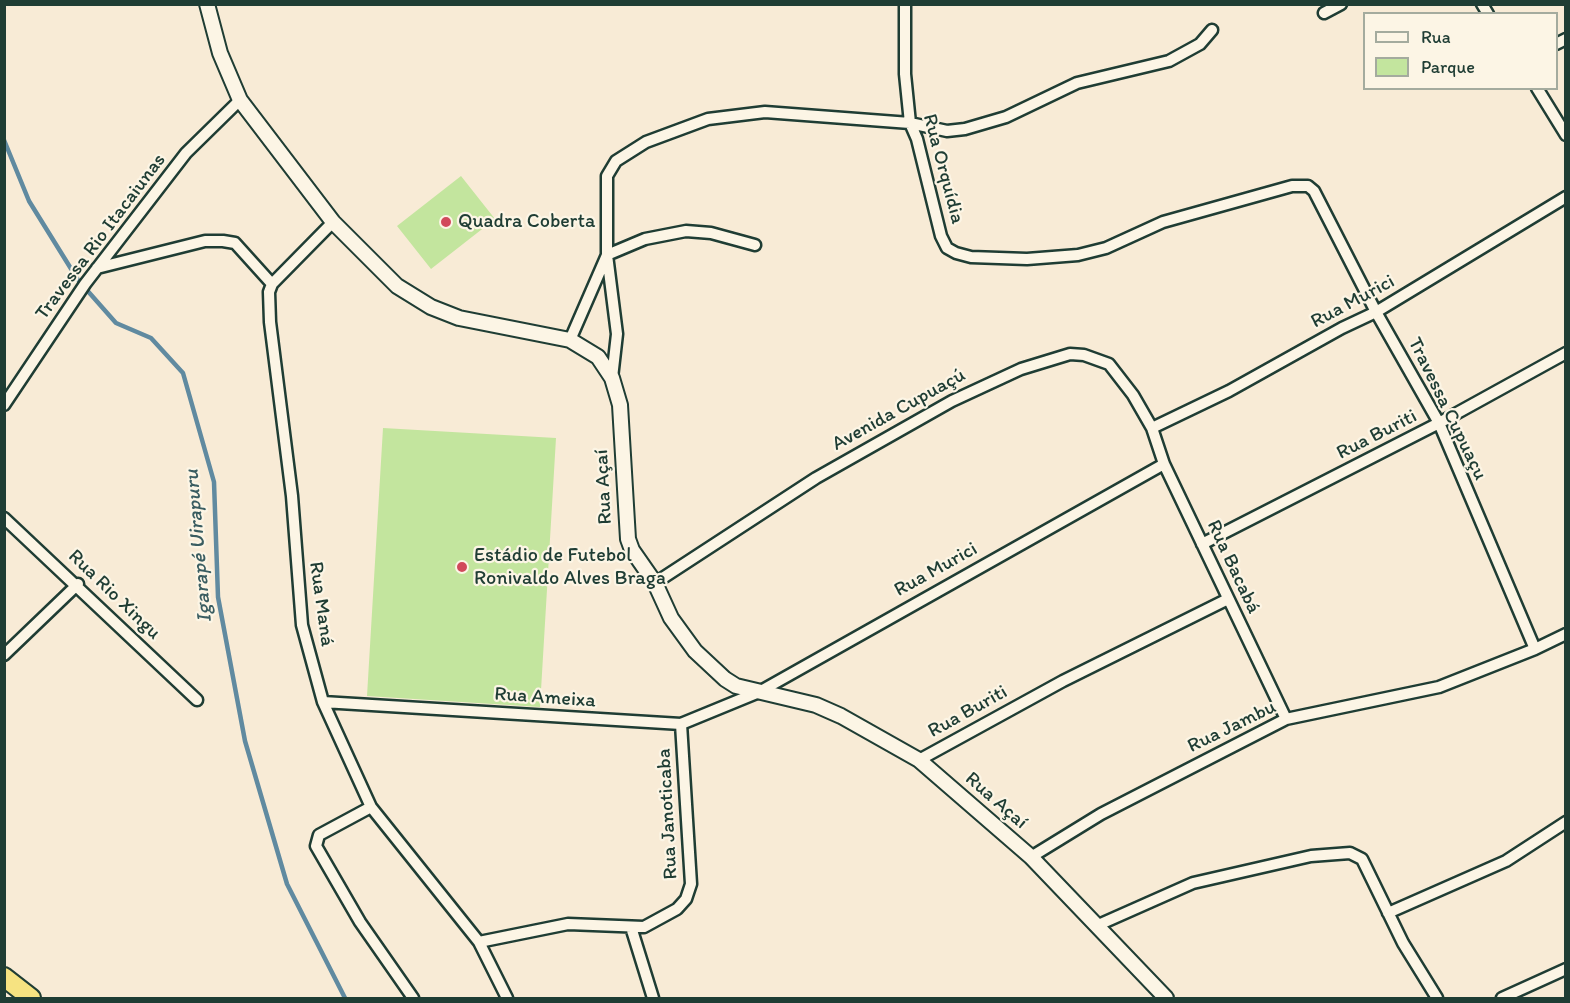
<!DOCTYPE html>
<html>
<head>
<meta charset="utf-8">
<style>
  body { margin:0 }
  #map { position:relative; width:1570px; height:1003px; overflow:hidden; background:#f8ebd6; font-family:Itim,sans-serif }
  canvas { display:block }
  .frame { position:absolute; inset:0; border:6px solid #1f3d34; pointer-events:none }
  .legend { position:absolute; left:1363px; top:12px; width:195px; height:78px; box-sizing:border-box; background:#fcf5e5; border:2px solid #a4ab9e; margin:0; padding:8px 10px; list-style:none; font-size:18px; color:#1f3d34 }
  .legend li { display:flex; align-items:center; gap:12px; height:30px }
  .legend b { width:30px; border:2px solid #a4ab9e }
</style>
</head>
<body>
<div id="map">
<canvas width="1570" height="1003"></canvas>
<div class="frame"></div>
<ul class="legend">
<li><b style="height:8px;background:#fcf5e5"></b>Rua</li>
<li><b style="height:16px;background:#c3e59e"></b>Parque</li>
</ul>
</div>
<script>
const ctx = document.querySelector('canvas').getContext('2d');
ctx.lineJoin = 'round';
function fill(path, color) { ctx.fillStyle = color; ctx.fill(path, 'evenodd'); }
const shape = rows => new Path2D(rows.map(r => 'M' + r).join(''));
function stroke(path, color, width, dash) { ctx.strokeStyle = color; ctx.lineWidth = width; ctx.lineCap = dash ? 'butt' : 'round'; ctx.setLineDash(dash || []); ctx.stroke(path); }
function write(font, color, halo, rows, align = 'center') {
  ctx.font = font + ' Itim,sans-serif'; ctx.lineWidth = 4.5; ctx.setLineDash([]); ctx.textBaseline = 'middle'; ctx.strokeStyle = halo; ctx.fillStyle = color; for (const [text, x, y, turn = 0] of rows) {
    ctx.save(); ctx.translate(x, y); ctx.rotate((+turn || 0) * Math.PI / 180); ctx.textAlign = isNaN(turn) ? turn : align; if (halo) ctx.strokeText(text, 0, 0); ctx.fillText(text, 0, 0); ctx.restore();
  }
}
const green = shape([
  [461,176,495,219,431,269,397,226],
  [383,428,556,438,540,707,367,696]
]);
const stream = shape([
  [4,140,29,201,78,280,116,323,151,338,183,373,214,482,218,597,245,741,287,884,345,998]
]);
const minor = shape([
  [905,4,905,74,910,123,917,139,941,236,947,248,956,253,971,257,1027,259,1078,255,1106,248,1163,222,1292,186,1308,186,1314,191,1376,312,1439,423,1535,649],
  [1482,4,1488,14],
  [1324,13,1341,4],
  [1556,44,1566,39],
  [1537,88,1566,135],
  [333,222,272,284,269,292,270,322,292,496,302,625,323,702,371,807,479,942,507,998],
  [97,268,205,241,223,241,235,243,272,284],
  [570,340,607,255,645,239,686,231,711,233,755,245],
  [612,378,617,334,607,255,607,176,616,161,646,142,708,119,765,112,910,123,947,131,965,129,1006,117,1077,83,1169,61,1200,44,1212,30],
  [4,405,85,284,186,153,240,100],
  [1152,428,1229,391,1342,328,1376,312,1566,197],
  [4,518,197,700],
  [1202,544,1439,423,1566,353],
  [655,583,816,478,952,401,1021,369,1070,354,1084,355,1109,364,1133,395,1152,428,1164,464,1286,719],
  [4,655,78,584],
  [323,702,681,724,759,692,1164,464],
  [919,760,1063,681,1228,599],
  [371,807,319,835,316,846,360,922,413,998],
  [1031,857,1101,814,1286,719,1439,687,1535,649,1566,634],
  [1388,913,1506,861,1566,822],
  [1096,926,1193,883,1311,856,1350,853,1362,859,1403,943,1437,998],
  [631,927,653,998],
  [479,942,568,924,644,927,677,909,686,899,691,884,681,724],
  [1502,998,1566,969]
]);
const tertiary = shape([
  [207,4,220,53,240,100,333,222,397,286,431,307,459,318,570,340,598,357,612,378,620,405,628,539,632,550,655,583,671,618,695,651,725,679,736,686,816,705,841,716,919,760,1031,857,1166,998]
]);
const trunk = shape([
  [4,977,31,998]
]);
const markers = [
  [446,222,6,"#d1495b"],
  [462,567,6,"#d1495b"]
];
const streetNames = [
  ["Rua Orquídia",943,169,75],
  ["Travessa Rio Itacaiunas",101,237,-53],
  ["Rua Murici",1353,302,-28],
  ["Travessa Cupuaçu",1447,409,64],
  ["Avenida Cupuaçú",899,410,-29],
  ["Rua Buriti",1377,435,-27],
  ["Rua Açaí",604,487,-93],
  ["Rua Bacabá",1233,567,65],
  ["Rua Murici",936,570,-29],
  ["Rua Rio Xingu",114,595,44],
  ["Rua Maná",321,604,82],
  ["Rua Ameixa",545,698,4],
  ["Rua Buriti",968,712,-29],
  ["Rua Jambu",1232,727,-26],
  ["Rua Açaí",996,801,41],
  ["Rua Janoticaba",668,814,-93]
];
const poiNames = [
  ["Quadra Coberta",458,222],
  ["Estádio de Futebol",474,556],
  ["Ronivaldo Alves Braga",474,579]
];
const waterNames = [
  ["Igarapé Uirapuru",199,546,-95]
];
fill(green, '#c3e59e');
stroke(stream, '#608aa0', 4.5);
stroke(minor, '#1f3d34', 15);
stroke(tertiary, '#1f3d34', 18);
stroke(trunk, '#1f3d34', 22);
stroke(minor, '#fcf5e5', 10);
stroke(tertiary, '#fcf5e5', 14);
stroke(trunk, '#f6e381', 18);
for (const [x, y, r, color] of markers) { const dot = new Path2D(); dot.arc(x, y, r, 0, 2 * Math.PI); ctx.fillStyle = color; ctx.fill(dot); stroke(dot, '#fcf5e5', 2); }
write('20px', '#1f3d34', '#fcf5e5', streetNames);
write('20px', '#1f3d34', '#fcf5e5', poiNames, 'left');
write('italic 21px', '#3a5d61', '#fcf5e5', waterNames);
</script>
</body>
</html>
